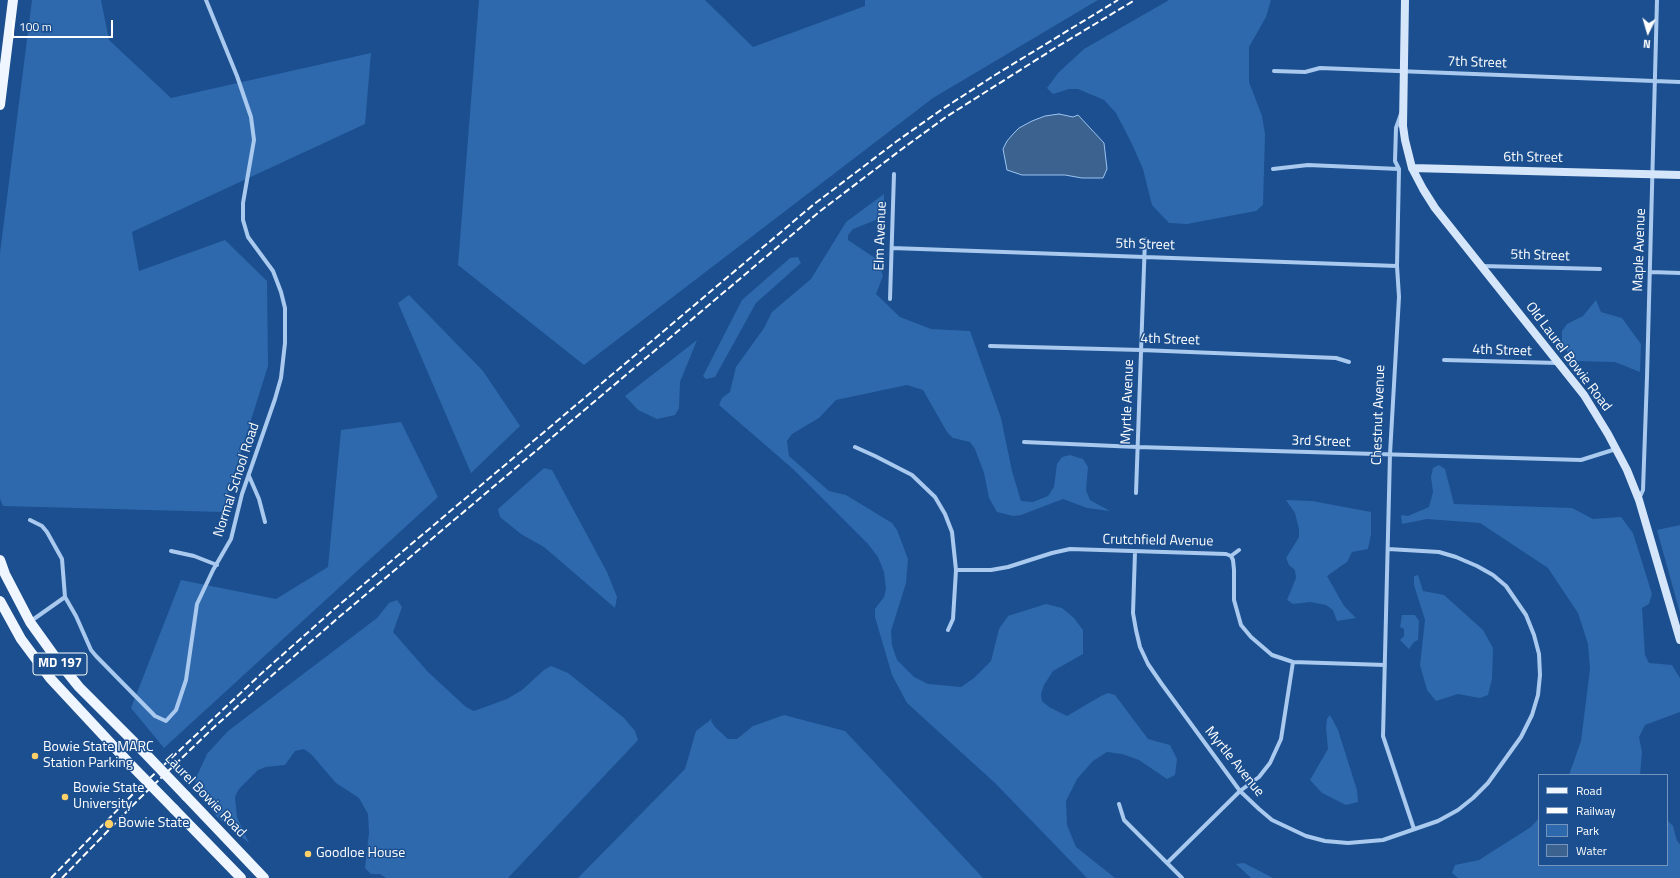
<!DOCTYPE html>
<html>
<head>
<meta charset="utf-8">
<style>
  body { margin:0 }
  #map { position:relative; width:1680px; height:878px; overflow:hidden; background:#1b4f8f; font-family:"Titillium Web",sans-serif }
  canvas { display:block }
  .legend { position:absolute; left:1538px; top:774px; width:130px; height:92px; box-sizing:border-box; background:#1b4f8f; border:1px solid #7695bc; margin:0; padding:5px 7px; list-style:none; font-size:12px; color:#fff }
  .legend li { display:flex; align-items:center; gap:8px; height:20px }
  .legend b { width:20px; border:1px solid #7695bc }
  .north { position:absolute; left:1628px; top:12px; width:40px; height:40px; -webkit-text-stroke:3px #1b4f8f; paint-order:stroke; rotate:185deg; font-size:11px; font-weight:700; line-height:16px; text-align:center; color:#fff }
  .north::after { content:''; display:block; margin:auto; width:14px; height:18px; background:#fff; clip-path:polygon(50% 0,100% 100%,50% 72%,0 100%) }
  .scale { position:absolute; left:12px; top:20px; width:101px; height:18px; box-sizing:border-box; border:2px solid #fff; border-top:0; padding-left:5px; font-size:12px; line-height:14px; white-space:nowrap; color:#fff; -webkit-text-stroke:3px #1b4f8f; paint-order:stroke }
</style>
</head>
<body>
<div id="map">
<canvas width="1680" height="878"></canvas>
<ul class="legend">
<li><b style="height:5px;background:#f0f6ff"></b>Road</li>
<li><b style="height:5px;background:#fff"></b>Railway</li>
<li><b style="height:11px;background:#2e69ad"></b>Park</li>
<li><b style="height:11px;background:#3c6290"></b>Water</li>
</ul>
<div class="north">N</div>
<div class="scale">100 m</div>
</div>
<script>
const ctx = document.querySelector('canvas').getContext('2d');
ctx.lineJoin = 'round';
function fill(path, color) { ctx.fillStyle = color; ctx.fill(path, 'evenodd'); }
const shape = rows => new Path2D(rows.map(r => 'M' + r).join(''));
function stroke(path, color, width, dash) { ctx.strokeStyle = color; ctx.lineWidth = width; ctx.lineCap = dash ? 'butt' : 'round'; ctx.setLineDash(dash || []); ctx.stroke(path); }
function write(font, color, halo, rows, align = 'center') {
  ctx.font = font + ' "Titillium Web",sans-serif'; ctx.lineWidth = 3; ctx.setLineDash([]); ctx.textBaseline = 'middle'; ctx.strokeStyle = halo; ctx.fillStyle = color; for (const [text, x, y, turn = 0] of rows) {
    ctx.save(); ctx.translate(x, y); ctx.rotate((+turn || 0) * Math.PI / 180); ctx.textAlign = isNaN(turn) ? turn : align; if (halo) ctx.strokeText(text, 0, 0); ctx.fillText(text, 0, 0); ctx.restore();
  }
}
const green = shape([
  [32,0,101,0,109,40,171,98,371,53,365,124,132,232,139,271,225,240,267,281,268,366,222,512,3,506,0,499,0,253],
  [479,0,705,0,753,47,865,6,865,0,1098,0,933,98,584,365,458,265],
  [1169,0,1271,0,1266,17,1249,47,1249,82,1262,116,1265,134,1263,205,1256,211,1187,224,1169,223,1152,205,1143,169,1132,144,1116,113,1104,100,1078,89,1069,89,1053,94,1047,88,1058,73,1084,49],
  [884,194,884,206,876,220,853,229,848,235,848,240,878,260,883,276,876,294,900,317,931,329,970,331,1001,418,1012,471,1021,501,1033,502,1048,496,1054,487,1057,464,1062,457,1070,455,1083,459,1088,467,1086,490,1090,500,1110,511,1087,508,1063,499,1021,515,1013,516,997,512,989,498,984,473,975,449,970,442,953,438,947,432,923,390,907,385,836,400,819,418,792,434,787,441,789,456,829,491,846,495,892,523,897,530,908,559,906,583,891,631,892,645,897,660,914,677,928,684,961,687,974,678,991,661,999,629,1008,616,1046,604,1062,608,1074,618,1083,630,1083,654,1053,671,1044,685,1041,694,1042,701,1049,707,1067,716,1101,696,1108,693,1115,695,1148,739,1170,745,1177,759,1175,775,1167,779,1139,760,1122,754,1107,752,1093,761,1077,779,1066,801,1067,825,1076,847,1115,878,1087,878,995,783,907,703,892,675,875,617,875,609,884,597,886,589,884,572,878,557,868,544,793,469,719,405,722,398,730,392,736,367,764,328,772,312,811,279,846,222],
  [798,257,801,263,756,303,715,377,706,379,703,376,742,300,790,258],
  [409,295,483,371,520,426,471,473,398,303],
  [1596,300,1601,312,1622,318,1641,344,1640,372,1615,362,1574,361,1562,344,1562,331,1567,324,1583,316],
  [697,340,680,382,679,408,675,415,657,419,638,410,625,396],
  [401,422,438,497,164,748,131,708,181,580,276,599,328,567,341,430],
  [1439,465,1445,469,1454,504,1572,508,1593,519,1621,517,1633,533,1652,594,1649,604,1642,608,1645,655,1649,663,1672,665,1680,678,1680,712,1645,725,1639,737,1642,752,1640,775,1569,775,1581,741,1590,669,1588,644,1578,613,1548,568,1480,523,1427,519,1402,524,1401,515,1408,516,1429,507,1433,492,1431,477,1433,468],
  [544,468,552,470,607,572,617,597,615,608,544,547,521,534,500,517,498,509],
  [1286,500,1312,501,1371,512,1371,534,1368,549,1352,552,1347,562,1327,576,1344,606,1356,618,1337,621,1333,610,1326,605,1310,602,1293,604,1287,600,1296,578,1295,570,1289,565,1286,558,1299,537,1299,529,1295,513],
  [1680,525,1680,613,1657,530],
  [1418,575,1423,591,1444,595,1483,630,1493,648,1492,679,1488,695,1480,698,1458,694,1436,701,1427,690,1420,665,1425,620,1414,585,1414,576],
  [397,600,402,607,393,632,428,672,466,707,474,711,507,699,522,690,544,670,551,666,568,673,624,718,635,731,638,740,508,878,386,878,380,874,371,874,365,868,369,833,368,814,359,798,336,783,311,754,304,749,295,751,285,765,266,767,258,770,239,789,235,797,237,817,249,843,217,817,195,786,196,778,207,754,228,731,377,618,389,603],
  [1402,615,1415,615,1419,621,1418,640,1414,642,1409,649,1400,640,1404,636,1404,629,1400,627],
  [784,715,845,731,983,878,578,878,685,769,696,731,713,718,711,721,715,727,728,739,737,739,753,726],
  [1330,715,1338,730,1357,790,1358,802,1346,805,1322,793,1310,780,1328,749,1326,727,1327,719],
  [1539,818,1539,865,1667,865,1668,821,1673,826,1677,841,1680,844,1680,878,1458,878,1452,873,1455,865,1479,860,1531,827],
  [1244,863,1273,878,1251,878,1236,864]
]);
const water = shape([
  [1059,114,1073,117,1078,115,1104,143,1107,169,1103,178,1082,178,1065,175,1022,175,1007,170,1003,149,1007,141,1013,134,1019,128,1032,121,1045,116,1059,114]
]);
const street = shape([
  [1274,71,1305,72,1320,68,1680,82],
  [1401,114,1396,128,1395,161,1399,169,1397,266,1399,297,1390,454,1383,736,1414,829],
  [1273,169,1308,165,1399,169],
  [892,248,1397,266],
  [1482,266,1600,269],
  [1651,272,1680,273],
  [890,299,894,174],
  [990,346,1141,350,1336,358,1349,362],
  [1444,360,1558,363],
  [1024,442,1137,447,1581,460,1616,449],
  [855,447,875,456,912,475,935,497,945,514,952,532,956,570,953,619,948,630],
  [249,476,259,499,265,522],
  [1136,493,1145,239],
  [1639,499,1643,490,1647,377,1657,0],
  [30,520,42,526,47,532,62,559,65,597,76,616,91,650,96,656,155,716,166,721,176,710,186,680,197,604,213,570,231,539,242,494,275,399,281,378,285,343,285,308,281,292,273,271,248,237,243,220,243,203,254,140,251,117,237,76,206,0],
  [171,551,194,556,217,565],
  [1135,552,1133,613,1136,630,1140,647,1148,664,1161,683,1240,791,1259,809,1272,820,1306,836,1325,841,1348,843,1383,840,1438,821,1458,810,1473,798,1488,783,1521,737,1532,715,1538,695,1540,675,1539,654,1534,635,1526,615,1506,586,1493,575,1477,566,1456,557,1439,552,1388,549],
  [1231,556,1239,550],
  [956,570,991,570,1008,567,1052,553,1070,549,1226,554,1231,556,1233,560,1234,570,1234,600,1241,625,1251,637,1272,655,1293,662,1385,665],
  [31,621,65,597],
  [1119,804,1124,820,1182,878],
  [1167,863,1240,791,1259,777,1270,763,1281,739,1293,662]
]);
const secondary = shape([
  [1405,0,1403,126,1405,140,1412,168,1423,189,1435,208,1584,395,1608,434,1627,470,1639,500,1680,640],
  [1412,168,1680,175]
]);
const primary = shape([
  [0,105,13,0],
  [0,560,5,574,30,622,58,661,79,687,143,751],
  [0,601,21,639,50,678,130,764],
  [186,796,264,878],
  [174,809,241,878]
]);
const rail = shape([
  [51,878,133,794,263,672,332,611,813,205,897,141,941,110,995,75,1118,0],
  [62,878,139,799,211,730,269,678,338,618,819,212,902,149,946,117,1055,48,1135,0]
]);
const primaryBridge = shape([
  [143,751,186,796],
  [130,764,174,809]
]);
const markers = [
  [35,756,4,"#ffd166"],
  [65,797,4,"#ffd166"],
  [109,824,5,"#ffd166"],
  [308,854,4,"#ffd166"]
];
const shields = [
  [60,664,54]
];
const shieldNames = [
  ["MD 197",60,664]
];
const streetNames = [
  ["7th Street",1477,63,2],
  ["6th Street",1533,158,1],
  ["Elm Avenue",881,236,-88],
  ["5th Street",1145,245,2],
  ["Maple Avenue",1640,250,-88],
  ["5th Street",1540,256,2],
  ["4th Street",1170,340,2],
  ["4th Street",1502,351,2],
  ["Old Laurel Bowie Road",1568,357,53],
  ["Myrtle Avenue",1128,402,-88],
  ["Chestnut Avenue",1379,415,-88],
  ["3rd Street",1321,442,2],
  ["Normal School Road",237,480,-72],
  ["Crutchfield Avenue",1158,541,1],
  ["Myrtle Avenue",1234,762,51],
  ["Laurel Bowie Road",205,796,46]
];
const poiNames = [
  ["Bowie State MARC",43,748],
  ["Station Parking",43,764],
  ["Bowie State",73,789],
  ["University",73,805],
  ["Bowie State",118,824],
  ["Goodloe House",316,854]
];
fill(green, '#2e69ad');
fill(water, '#3c6290');
stroke(water, '#9cc4f0', 1);
stroke(street, '#a9c9ee', 4);
stroke(secondary, '#d6e6fa', 8);
stroke(primary, '#f0f6ff', 10);
stroke(rail, '#fff', 2, [7, 3]);
stroke(primaryBridge, '#f0f6ff', 10);
for (const [x, y, r, color] of markers) { const dot = new Path2D(); dot.arc(x, y, r, 0, 2 * Math.PI); ctx.fillStyle = color; ctx.fill(dot); stroke(dot, '#1b4f8f', 1.5); }
for (const [x, y, w] of shields) { const box = new Path2D(); box.roundRect(x - w / 2, y - 11, w, 22, 3); ctx.fillStyle = '#1b4f8f'; ctx.fill(box); stroke(box, '#fff', 1); }
write('bold 13px', '#fff', null, shieldNames);
write('14px', '#fff', '#1b4f8f', streetNames);
write('14px', '#fff', '#1b4f8f', poiNames, 'left');
</script>
</body>
</html>
